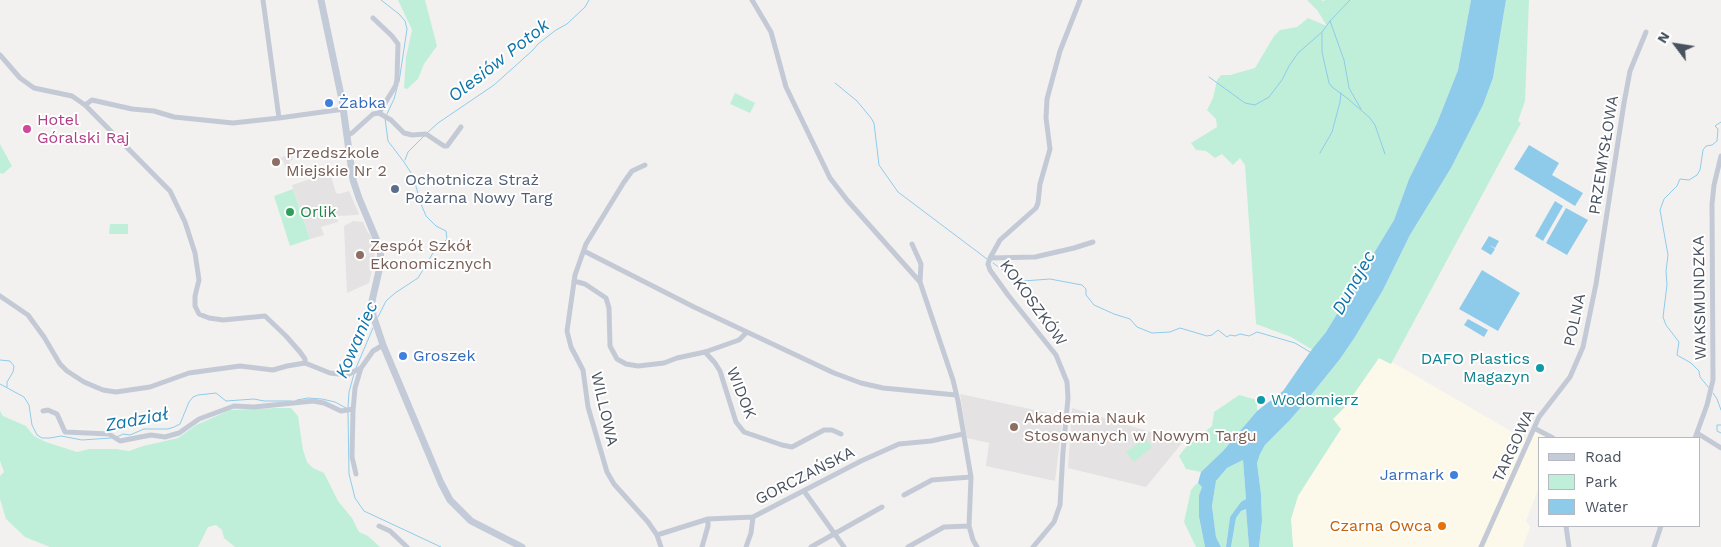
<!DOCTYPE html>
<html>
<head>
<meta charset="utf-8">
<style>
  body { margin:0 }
  #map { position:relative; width:1721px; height:547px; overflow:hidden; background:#f3f1f0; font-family:"Work Sans",sans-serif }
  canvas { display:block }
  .legend { position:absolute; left:1538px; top:437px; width:162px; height:90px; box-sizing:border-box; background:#fff; border:1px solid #b6b9bf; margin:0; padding:6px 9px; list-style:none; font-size:15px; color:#48515e }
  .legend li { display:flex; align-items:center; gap:10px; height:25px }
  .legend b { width:25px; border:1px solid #b6b9bf }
  .north { position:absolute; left:1651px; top:20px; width:50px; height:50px; -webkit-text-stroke:4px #fff; paint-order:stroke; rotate:301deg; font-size:14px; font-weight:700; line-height:20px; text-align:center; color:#48515e }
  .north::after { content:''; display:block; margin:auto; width:18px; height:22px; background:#48515e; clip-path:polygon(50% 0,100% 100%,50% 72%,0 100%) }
</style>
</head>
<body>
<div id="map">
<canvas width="1721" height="547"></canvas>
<ul class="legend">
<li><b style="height:6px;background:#c3cbd9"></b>Road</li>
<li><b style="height:14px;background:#c0efd9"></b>Park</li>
<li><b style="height:14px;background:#8ecbeb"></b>Water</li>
</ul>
<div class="north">N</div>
</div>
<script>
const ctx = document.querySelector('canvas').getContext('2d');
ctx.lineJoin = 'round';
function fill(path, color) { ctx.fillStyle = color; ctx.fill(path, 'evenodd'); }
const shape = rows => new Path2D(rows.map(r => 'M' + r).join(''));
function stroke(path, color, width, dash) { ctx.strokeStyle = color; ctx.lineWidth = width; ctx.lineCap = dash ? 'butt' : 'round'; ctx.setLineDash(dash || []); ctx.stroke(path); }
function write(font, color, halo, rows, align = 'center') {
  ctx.font = font + ' "Work Sans",sans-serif'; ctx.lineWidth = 4; ctx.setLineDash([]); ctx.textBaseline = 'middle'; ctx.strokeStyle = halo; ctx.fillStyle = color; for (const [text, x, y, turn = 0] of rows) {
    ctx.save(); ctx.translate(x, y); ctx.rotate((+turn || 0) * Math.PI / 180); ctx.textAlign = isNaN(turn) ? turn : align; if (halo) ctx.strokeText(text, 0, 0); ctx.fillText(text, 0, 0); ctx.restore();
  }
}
const commercial = shape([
  [1379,358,1390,364,1392,362,1531,443,1535,432,1549,438,1540,438,1540,485,1526,521,1530,527,1523,547,1293,547,1291,519,1298,496,1318,463,1332,419,1344,408]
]);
const education = shape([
  [291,153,293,160,289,161,292,168,286,170,283,160,272,165,270,159,280,156,281,158],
  [322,171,330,173,336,193,339,194,349,191,359,214,358,215,337,216,338,222,321,227,324,235,310,239,292,185,314,178,313,174],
  [353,221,363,222,368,233,369,233,373,240,375,258,369,283,347,293,344,226],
  [960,394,1063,416,1055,481,986,466,989,443,967,438],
  [1072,408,1183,442,1146,487,1068,468]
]);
const green = shape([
  [398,0,425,0,437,46,424,64,418,79,407,89,404,88,406,57,412,30],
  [1307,0,1321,0,1324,1,1325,0,1471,0,1458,70,1437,123,1409,179,1394,220,1326,332,1313,350,1291,337,1256,324,1245,165,1240,158,1233,165,1222,154,1215,158,1206,151,1196,150,1191,143,1217,127,1216,119,1207,110,1213,98,1217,80,1221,75,1230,75,1255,68,1274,36,1280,30,1297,27,1308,18,1327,26,1317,10],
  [1506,0,1529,0,1525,101,1518,121,1521,123,1391,364,1379,358,1344,408,1333,419,1341,429,1298,496,1291,519,1293,547,1259,547,1262,521,1261,494,1257,463,1260,454,1265,445,1289,421,1303,405,1340,359,1355,337,1383,290,1410,235,1451,168,1483,105,1493,78],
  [735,93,755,103,750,113,730,104],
  [0,144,12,166,3,174,0,173],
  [293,189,310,239,290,246,274,196],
  [110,224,128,224,128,234,109,234],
  [1239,395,1257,400,1257,411,1223,451,1201,472,1186,469,1179,456,1186,447,1212,426,1214,412],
  [275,408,291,408,298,416,303,450,307,462,313,468,324,473,338,501,352,518,359,532,368,536,380,547,235,547,224,538,222,530,216,525,208,527,198,547,50,547,25,537,6,519,0,499,0,476,4,472,0,461,0,411,3,416,26,426,34,436,46,442,77,452,89,449,116,449,129,451,143,446,178,438,196,425,230,410],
  [1145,438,1152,447,1134,462,1126,452],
  [1243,460,1246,499,1230,517,1226,547,1221,547,1216,537,1212,506,1216,481,1227,468],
  [1198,483,1202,487,1199,495,1199,518,1205,547,1196,547,1184,522,1191,490,1195,485],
  [1246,509,1249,547,1231,547,1236,518,1241,511]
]);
const water = shape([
  [1471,0,1506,0,1493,78,1483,105,1451,168,1410,235,1383,290,1355,337,1340,359,1303,405,1289,421,1265,445,1260,454,1257,463,1261,494,1262,521,1259,547,1249,547,1246,509,1241,511,1236,518,1231,547,1226,547,1230,517,1241,502,1246,499,1243,460,1227,468,1216,481,1212,506,1216,537,1221,547,1205,547,1199,517,1199,495,1202,487,1198,483,1201,472,1223,451,1257,411,1283,391,1310,352,1326,332,1394,220,1409,179,1437,123,1458,70],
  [1529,145,1559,163,1552,175,1583,193,1575,206,1514,169],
  [1555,201,1563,206,1543,241,1535,236],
  [1566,208,1588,220,1567,255,1546,243],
  [1489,236,1499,241,1495,248,1489,245,1495,249,1491,255,1481,249],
  [1482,270,1520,293,1498,331,1459,309],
  [1468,319,1488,330,1484,337,1464,325]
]);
const stream = shape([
  [381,0,399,14,405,21,407,29,399,82],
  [1330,21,1344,60,1349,88,1361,109],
  [1322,33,1322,52,1329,83,1332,87,1347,98,1370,118,1375,125,1385,154],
  [1209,77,1245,103,1255,105,1269,97,1282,80,1289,66,1298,53,1322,32,1330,21,1350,0],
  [835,83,857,101,871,118,874,123,879,165,898,192,987,259],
  [387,114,394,99,397,88],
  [427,133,438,123,494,85,533,50,538,44,556,30,567,24,585,7,589,0],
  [1320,153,1332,132,1340,102,1341,93],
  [405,160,408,152,424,136],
  [993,263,1014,278,1023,281,1050,279,1082,285,1086,289,1086,295,1094,305,1114,314,1130,319,1137,327,1152,333,1170,332,1180,328,1207,336,1212,335,1218,330,1227,337,1230,335,1235,336,1240,334,1249,336,1257,332,1295,343,1310,352],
  [378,317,386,301,395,293,418,278,433,253,447,239,446,231,436,226,426,216,421,204,413,176,404,162,388,141,385,118],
  [0,360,10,361,14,366,13,372,7,382,7,387],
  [356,368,373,328],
  [0,384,24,397,29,405,32,425,37,435,42,438,50,438,61,436,82,440,111,438],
  [1709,388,1700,377,1699,371,1691,363,1677,355,1679,342,1666,325,1663,317,1667,285,1666,271,1668,255,1660,210,1664,199,1677,186,1680,179,1689,180,1697,175,1700,170,1703,150,1706,146,1712,145,1717,141,1718,129,1715,126,1721,122],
  [1713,393,1717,399,1721,410],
  [297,400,308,398,322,399,335,402,346,408],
  [348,407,349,392,354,374],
  [348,411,349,474,355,498,364,511,441,547],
  [1721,425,1717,425,1717,431,1721,433],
  [117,437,123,434,130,435,144,429,168,429,174,427,180,424,189,402,193,397,198,395,216,393,226,401,254,399,264,401,291,401]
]);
const street = shape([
  [263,0,279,118],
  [752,0,771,32,786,87,830,178,847,200,920,282,953,380,958,401,971,477,969,526,973,540,977,547],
  [373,18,392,36,398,44,397,78,396,85,379,113],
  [0,55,20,78,34,88,72,96,85,105,170,191,185,222,195,253,199,280,195,296,195,306,199,314,209,318,223,320,265,316,286,336,300,352,305,359,305,363],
  [85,105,92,100,132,109,154,111,174,117,233,123,279,118,344,109],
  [348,135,352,133,373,114,379,113,391,120,404,133,412,135,426,134,444,146,447,146,461,127],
  [645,165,632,171,624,182,586,244,575,275,567,331,571,347,583,370,588,407,607,472,614,484,648,522,657,535,661,547],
  [912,244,921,264,920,282],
  [584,251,694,307,834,373,861,383,883,388,956,395],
  [990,258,1000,240,1036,208,1038,203,1040,184,1050,149,1046,118,1047,99,1060,51,1080,0],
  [574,281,585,284,606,298,609,308,610,346,617,359,626,364,638,366,664,363,677,358,705,352,739,340,747,332],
  [0,296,28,315,44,337,60,364,67,371,84,382,103,390,116,392,150,387,189,373,240,366,273,370,287,366,305,363,330,373,347,375,361,368,373,351,383,345],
  [705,352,715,363,720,371,736,422,744,432,782,445,792,447,824,430,832,430,841,434],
  [43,411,48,410,57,414,65,432,109,434,120,441,151,435,165,437,179,433,199,419,234,406,254,407,313,401,324,403,341,411,353,409],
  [1534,428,1553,438],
  [1697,433,1721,448],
  [1695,438,1707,405,1713,380,1712,204,1714,185,1721,156],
  [356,474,352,457,353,411,355,388,361,368],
  [804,491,844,547],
  [904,495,932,480,971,477],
  [379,526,390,531,407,547],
  [1566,526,1569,547],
  [657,535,708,519,753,517,861,461,899,444,931,441,963,434],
  [702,547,708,526,708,519],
  [746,547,751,533,753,517],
  [811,547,882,507],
  [908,547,944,527,969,526],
  [1033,547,1054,522,1060,505,1063,452,1068,398,1067,382,1056,355,1008,295,990,270,988,264,990,258,1035,257,1074,248,1093,242],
  [1481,547,1539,417,1570,377,1583,347,1596,284,1624,103,1630,71,1646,32],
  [1654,547,1661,526]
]);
const secondary = shape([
  [321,0,342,100,353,180,359,198,380,248,381,262,372,301,373,315,383,345,441,483,450,500,471,521,522,547]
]);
const markers = [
  [329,103,5,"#3f7fe0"],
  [27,129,5,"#d1479c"],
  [276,162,5,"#8d6e63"],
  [395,189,5,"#5c6f8a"],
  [290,212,5,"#2e9e5b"],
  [360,255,5,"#8d6e63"],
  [403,356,5,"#3f7fe0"],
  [1540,368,5,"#0f9aa8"],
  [1261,400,5,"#0f9aa8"],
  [1014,427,5,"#8d6e63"],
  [1454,475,5,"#3f7fe0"],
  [1442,526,5,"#e8710a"]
];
const shopNames = [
  ["Żabka",339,103],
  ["Groszek",413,356],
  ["Jarmark",1444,475,"right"]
];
const hotelNames = [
  ["Hotel",37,120],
  ["Góralski Raj",37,138]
];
const educationNames = [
  ["Przedszkole",286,153],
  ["Miejskie Nr 2",286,171],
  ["Zespół Szkół",370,246],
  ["Ekonomicznych",370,264],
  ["Akademia Nauk",1024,418],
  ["Stosowanych w Nowym Targu",1024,436]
];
const streetNames = [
  ["PRZEMYSŁOWA",1604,155,-81],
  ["WAKSMUNDZKA",1700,298,-91],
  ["KOKOSZKÓW",1033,303,54],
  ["POLNA",1575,320,-78],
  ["WIDOK",741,393,68],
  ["WILLOWA",604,409,77],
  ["TARGOWA",1514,446,-65],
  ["GORCZAŃSKA",805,476,-27]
];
const serviceNames = [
  ["Ochotnicza Straż",405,180],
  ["Pożarna Nowy Targ",405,198]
];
const leisureNames = [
  ["Orlik",300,212]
];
const cultureNames = [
  ["DAFO Plastics",1530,359],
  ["Magazyn",1530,377],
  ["Wodomierz",1271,400,"left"]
];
const foodNames = [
  ["Czarna Owca",1432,526]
];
const waterNames = [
  ["Olesiów Potok",499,61,-38],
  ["Dunajec",1354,283,-61],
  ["Kowaniec",357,340,-67],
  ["Zadział",137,420,-11]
];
fill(commercial, '#fcf9eb');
fill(education, '#e4e2e2');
fill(green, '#c0efd9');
fill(water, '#8ecbeb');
stroke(stream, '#8ecbeb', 1);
stroke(street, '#c4cad5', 5);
stroke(secondary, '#c3cbd9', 7);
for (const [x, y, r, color] of markers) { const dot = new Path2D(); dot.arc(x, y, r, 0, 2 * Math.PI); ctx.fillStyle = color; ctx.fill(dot); stroke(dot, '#fff', 2); }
write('16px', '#366cbe', '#fff', shopNames, 'left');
write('16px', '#b23c85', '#fff', hotelNames, 'left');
write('16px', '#785e54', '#fff', educationNames, 'left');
write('16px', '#48515e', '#fff', streetNames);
write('16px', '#4e5e75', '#fff', serviceNames, 'left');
write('16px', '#27864d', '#fff', leisureNames, 'left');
write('16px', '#0d838f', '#fff', cultureNames, 'right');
write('16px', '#c56008', '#fff', foodNames, 'right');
write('italic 18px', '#0e75aa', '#fff', waterNames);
</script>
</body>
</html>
